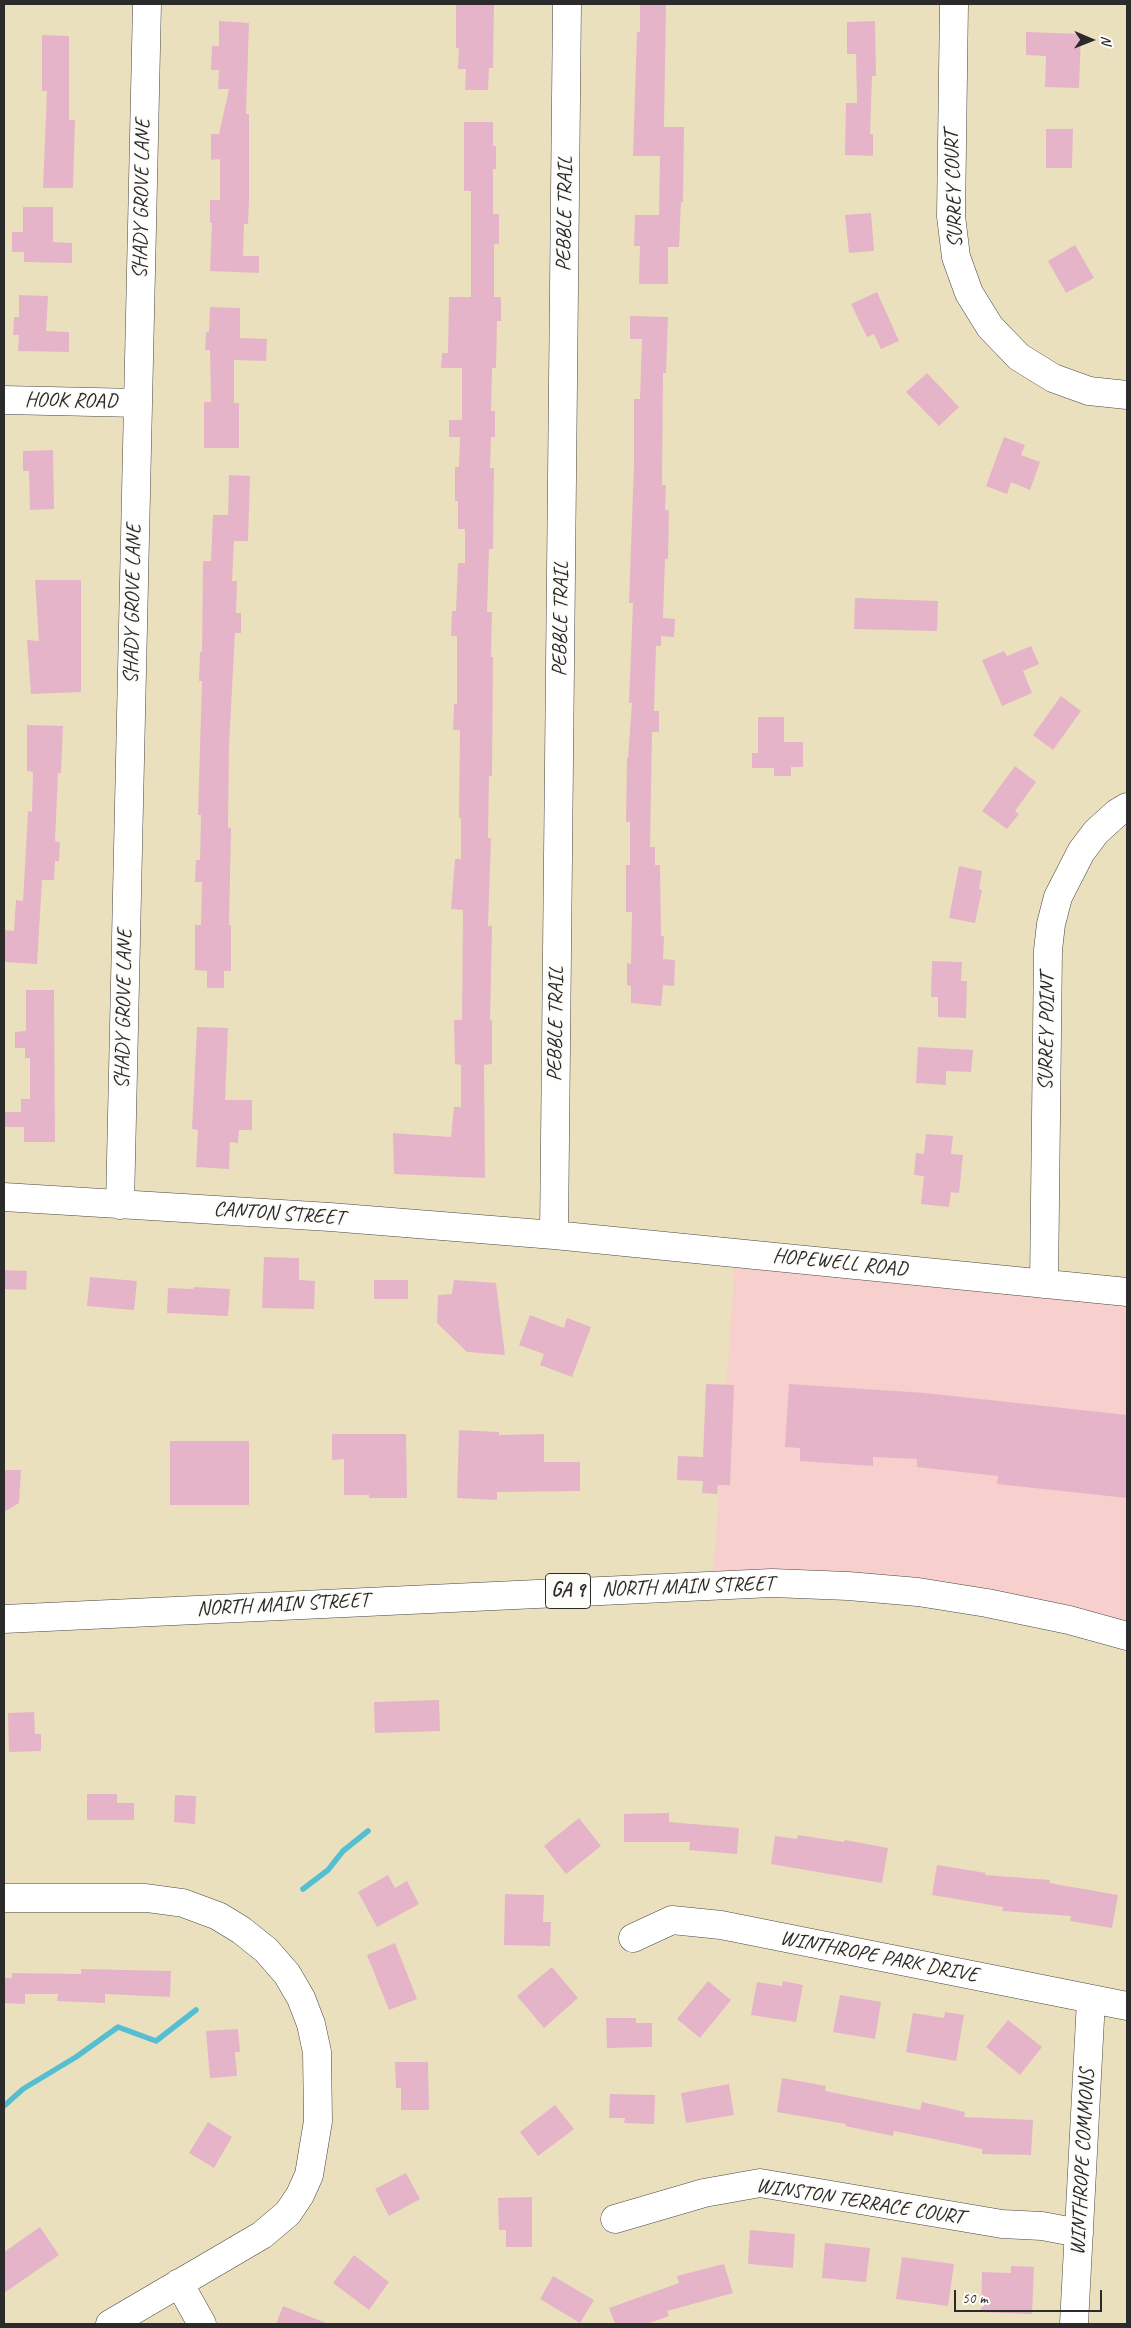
<!DOCTYPE html>
<html>
<head>
<meta charset="utf-8">
<style>
  body { margin:0 }
  #map { position:relative; width:1131px; height:2328px; overflow:hidden; background:#ebe0be; font-family:Caveat,sans-serif }
  canvas { display:block }
  .frame { position:absolute; inset:0; border:5px solid #2b2b2b; pointer-events:none }
  .north { position:absolute; left:1066px; top:15px; width:50px; height:50px; -webkit-text-stroke:4px #fdfcf7; paint-order:stroke; rotate:91deg; font-size:14px; font-weight:700; line-height:20px; text-align:center; color:#2b2b2b }
  .north::after { content:''; display:block; margin:auto; width:18px; height:22px; background:#2b2b2b; clip-path:polygon(50% 0,100% 100%,50% 72%,0 100%) }
  .scale { position:absolute; left:954px; top:2290px; width:148px; height:22px; box-sizing:border-box; border:2px solid #2b2b2b; border-top:0; padding-left:6px; font-size:15px; line-height:18px; white-space:nowrap; color:#2b2b2b; -webkit-text-stroke:4px #fdfcf7; paint-order:stroke }
</style>
</head>
<body>
<div id="map">
<canvas width="1131" height="2328"></canvas>
<div class="frame"></div>
<div class="north">N</div>
<div class="scale">50 m</div>
</div>
<script>
const ctx = document.querySelector('canvas').getContext('2d');
ctx.lineJoin = 'round';
function fill(path, color) { ctx.fillStyle = color; ctx.fill(path, 'evenodd'); }
const shape = rows => new Path2D(rows.map(r => 'M' + r).join(''));
function stroke(path, color, width, dash) { ctx.strokeStyle = color; ctx.lineWidth = width; ctx.lineCap = dash ? 'butt' : 'round'; ctx.setLineDash(dash || []); ctx.stroke(path); }
function write(font, color, halo, rows, align = 'center') {
  ctx.font = font + ' Caveat,sans-serif'; ctx.lineWidth = 4; ctx.setLineDash([]); ctx.textBaseline = 'middle'; ctx.strokeStyle = halo; ctx.fillStyle = color; for (const [text, x, y, turn = 0] of rows) {
    ctx.save(); ctx.translate(x, y); ctx.rotate((+turn || 0) * Math.PI / 180); ctx.textAlign = isNaN(turn) ? turn : align; if (halo) ctx.strokeText(text, 0, 0); ctx.fillText(text, 0, 0); ctx.restore();
  }
}
const built = shape([
  [736,1244,1127,1292,1127,1638,1073,1619,713,1577]
]);
const stream = shape([
  [303,1889,328,1870,343,1851,368,1831],
  [4,2106,23,2089,76,2057,118,2027,156,2041,196,2010]
]);
const building = shape([
  [456,4,494,4,493,68,489,68,488,90,465,90,466,69,458,69,459,48,456,48],
  [640,4,666,4,664,127,684,127,683,202,681,202,679,247,668,247,668,284,639,284,640,246,634,246,635,215,659,215,660,156,633,156,637,32,640,32],
  [219,21,249,23,246,114,249,114,249,201,248,224,244,224,243,256,259,256,259,273,210,271,212,223,210,223,210,200,220,200,220,159,211,160,211,134,219,134,229,89,218,89,219,70,211,70,212,46,219,46],
  [875,21,876,76,872,76,870,134,873,134,873,156,845,155,846,103,857,103,856,54,847,54,847,22],
  [1026,32,1081,34,1079,88,1045,87,1046,56,1026,55],
  [42,35,69,36,69,120,75,120,73,188,43,188,47,91,42,91],
  [464,122,493,122,493,146,496,146,496,169,493,169,493,214,499,214,499,244,494,244,494,297,501,297,501,321,497,321,496,368,492,368,491,411,495,411,495,437,491,437,490,468,494,468,493,549,489,549,487,612,492,612,491,657,493,657,492,776,489,776,488,838,491,838,488,926,492,926,490,1020,492,1020,492,1064,484,1065,485,1178,394,1174,393,1133,451,1137,454,1107,461,1107,461,1065,455,1064,454,1020,462,1020,463,910,451,909,455,859,461,859,461,818,459,818,460,730,453,730,454,704,457,704,457,636,451,636,452,611,456,611,458,563,465,563,465,529,458,529,458,501,455,501,455,467,459,467,460,437,449,437,449,420,462,420,462,368,441,368,442,353,448,353,449,297,471,297,471,191,464,191],
  [1046,129,1073,129,1072,168,1046,168],
  [23,207,53,207,53,242,72,243,72,263,24,262,24,252,12,252,12,232,23,232],
  [871,213,874,251,849,253,845,215],
  [1075,245,1094,278,1066,293,1048,261],
  [877,292,899,341,881,349,874,334,867,337,851,304],
  [19,295,48,296,46,331,69,332,69,352,18,351,19,335,13,335,14,317,19,317],
  [210,307,240,308,240,338,267,339,266,361,234,360,234,403,239,403,239,448,204,448,204,402,211,402,210,350,205,350,206,332,209,332],
  [630,316,668,317,666,373,663,373,662,485,666,485,665,510,669,510,668,559,665,559,663,618,675,619,674,637,661,636,661,646,656,646,654,711,659,711,659,732,652,732,650,847,655,847,655,865,660,865,661,936,664,936,663,959,675,960,674,986,663,985,661,1006,631,1003,631,986,627,985,627,963,631,964,632,912,626,912,626,865,630,865,630,822,626,822,627,758,628,758,632,703,629,703,633,603,629,603,634,464,634,399,640,399,642,339,630,339],
  [927,373,959,407,939,426,906,392],
  [1004,437,1025,445,1021,455,1040,462,1030,490,1011,482,1007,494,986,486],
  [53,450,54,509,30,510,29,471,23,471,23,451],
  [229,475,250,476,248,541,234,541,232,581,237,581,236,613,241,613,241,633,235,633,229,745,228,828,231,828,229,925,231,925,231,971,224,971,224,988,207,988,207,971,195,970,195,925,201,925,202,882,195,882,196,860,200,860,201,815,198,815,202,681,199,681,200,652,202,652,203,561,211,561,213,515,228,515],
  [35,580,81,580,81,692,31,694,27,640,39,641],
  [855,598,938,601,937,631,854,629],
  [1031,646,1039,664,1023,671,1032,693,1002,706,982,660,1004,651,1007,656],
  [1061,696,1081,711,1053,750,1033,735],
  [758,717,784,717,784,742,803,742,803,767,791,767,791,776,774,776,774,768,752,768,752,753,758,753],
  [27,725,63,726,61,773,58,773,55,841,60,842,59,861,55,861,54,880,42,880,37,964,4,962,4,930,14,931,16,900,23,901,28,811,32,812,33,772,27,771],
  [1015,766,1036,782,1015,811,1019,814,1007,829,982,811],
  [959,866,982,871,979,889,982,890,975,923,949,918],
  [932,961,962,962,961,981,967,981,966,1018,938,1017,938,997,931,997],
  [26,990,54,990,55,1142,24,1142,24,1127,4,1127,4,1112,21,1112,21,1099,30,1099,30,1058,25,1058,25,1048,15,1048,15,1032,26,1031],
  [197,1027,228,1028,225,1100,252,1100,252,1130,239,1130,238,1143,230,1142,229,1169,196,1167,198,1130,192,1129],
  [918,1047,973,1050,971,1072,946,1071,946,1085,916,1083],
  [926,1134,953,1136,951,1154,963,1155,959,1193,951,1192,949,1207,921,1204,924,1176,914,1175,916,1153,924,1154],
  [264,1257,299,1258,299,1280,315,1281,314,1309,262,1308],
  [4,1270,27,1271,26,1290,4,1289],
  [90,1277,137,1281,134,1310,87,1306],
  [374,1280,408,1280,408,1299,374,1299],
  [454,1280,496,1283,505,1355,467,1352,437,1323,438,1295,452,1294],
  [194,1287,230,1289,228,1316,167,1313,168,1288,193,1289],
  [530,1315,564,1328,567,1318,591,1327,572,1377,540,1365,544,1354,519,1345],
  [706,1384,734,1385,730,1485,718,1485,717,1494,702,1493,703,1481,677,1480,678,1456,703,1457],
  [789,1384,925,1393,1127,1415,1127,1498,997,1484,998,1476,917,1467,917,1459,873,1457,873,1466,800,1461,800,1448,785,1447],
  [459,1430,499,1432,499,1435,544,1434,544,1462,580,1462,580,1491,497,1492,497,1500,457,1498],
  [332,1434,406,1434,407,1498,369,1498,369,1495,344,1495,344,1459,332,1460],
  [170,1441,249,1441,249,1505,170,1505],
  [4,1470,21,1470,19,1503,4,1512],
  [439,1700,440,1731,375,1733,374,1702],
  [34,1712,35,1734,41,1734,41,1751,9,1752,8,1713],
  [87,1794,117,1794,117,1803,134,1803,134,1820,87,1820],
  [175,1795,196,1796,195,1824,174,1822],
  [669,1813,669,1822,739,1828,737,1854,689,1850,690,1842,624,1842,624,1814],
  [579,1818,601,1846,566,1874,544,1846],
  [798,1835,844,1842,845,1840,888,1848,882,1883,771,1864,775,1836,797,1839],
  [937,1865,986,1873,985,1875,1050,1880,1049,1883,1118,1895,1112,1928,1070,1921,1071,1916,1002,1911,1003,1907,932,1895],
  [388,1875,395,1888,407,1881,419,1904,377,1927,358,1892],
  [505,1894,544,1895,543,1922,551,1922,550,1946,504,1945],
  [395,1943,417,1999,389,2010,367,1955],
  [552,1967,578,1998,544,2028,517,1996],
  [81,1969,171,1971,170,1997,105,1994,105,2003,57,2001,58,1994,25,1994,25,2004,4,2003,4,1978,12,1978,12,1973,81,1974],
  [708,1981,731,2000,700,2038,677,2019],
  [783,1981,803,1985,796,2022,751,2015,757,1982,782,1986],
  [840,1995,881,2002,875,2039,833,2032],
  [945,2012,964,2015,956,2061,906,2052,913,2013,944,2018],
  [606,2018,636,2018,636,2023,652,2023,652,2047,607,2048],
  [1008,2020,1042,2047,1020,2075,986,2047],
  [238,2029,240,2052,235,2052,237,2076,210,2078,206,2031],
  [395,2062,428,2062,429,2110,401,2110,401,2088,396,2088],
  [782,2078,826,2086,825,2091,920,2110,922,2102,965,2112,964,2117,1033,2120,1031,2155,982,2154,982,2149,929,2138,894,2131,893,2136,845,2126,846,2124,777,2112],
  [729,2084,734,2115,686,2123,681,2093],
  [610,2094,655,2095,654,2124,624,2123,625,2118,609,2118],
  [555,2105,574,2129,538,2156,520,2132],
  [208,2122,232,2137,214,2168,189,2153],
  [406,2173,420,2199,389,2216,375,2189],
  [532,2197,532,2247,506,2247,506,2230,499,2230,498,2198],
  [40,2227,59,2255,4,2293,4,2252],
  [750,2230,795,2234,793,2268,748,2264],
  [825,2243,870,2248,866,2282,822,2278],
  [354,2255,389,2282,369,2310,333,2283],
  [902,2257,954,2264,948,2306,896,2299],
  [724,2264,733,2293,667,2311,669,2316,647,2324,615,2324,609,2308,679,2283,677,2276],
  [1011,2266,1034,2267,1032,2314,981,2312,982,2272,1011,2273],
  [553,2276,594,2300,580,2323,540,2299],
  [283,2306,326,2323,326,2324,276,2324]
]);
const minor = shape([
  [954,4,951,216,956,257,969,293,990,327,1019,357,1053,378,1089,391,1127,395],
  [4,400,138,403],
  [4,1197,330,1217,554,1235,1127,1292],
  [120,1205,147,4],
  [554,1235,567,4],
  [1044,1284,1048,950,1051,924,1058,897,1081,852,1096,832,1117,813,1127,807],
  [4,1898,146,1898,183,1903,218,1916,241,1930,266,1950,287,1974,301,1998,311,2024,317,2052,318,2121,309,2175,300,2195,288,2213,262,2235,110,2324],
  [633,1938,672,1920,721,1925,1127,2006],
  [615,2219,704,2193,760,2183,1002,2224,1042,2226,1079,2233],
  [179,2283,202,2324],
  [1074,2324,1091,2000]
]);
const major = shape([
  [4,1619,772,1583,848,1586,918,1592,987,1603,1069,1620,1127,1636]
]);
const shields = [
  [568,1591,45]
];
const shieldNames = [
  ["GA 9",568,1591]
];
const streetNames = [
  ["SURREY COURT",954,189,-92],
  ["SHADY GROVE LANE",142,199,-89],
  ["PEBBLE TRAIL",565,214,-89],
  ["HOOK ROAD",71,401,1],
  ["SHADY GROVE LANE",133,604,-89],
  ["PEBBLE TRAIL",561,619,-89],
  ["SHADY GROVE LANE",124,1009,-89],
  ["PEBBLE TRAIL",556,1024,-89],
  ["SURREY POINT",1047,1032,-89],
  ["CANTON STREET",279,1214,4],
  ["HOPEWELL ROAD",840,1263,6],
  ["NORTH MAIN STREET",688,1587,-2],
  ["NORTH MAIN STREET",283,1605,-3],
  ["WINTHROPE PARK DRIVE",879,1957,11],
  ["WINTHROPE COMMONS",1083,2162,-87],
  ["WINSTON TERRACE COURT",860,2202,9]
];
fill(built, '#f7d0cd');
stroke(stream, '#55bfd1', 5.5);
fill(building, '#e5b4c8');
stroke(minor, '#484641', 29);
stroke(major, '#484641', 29);
stroke(minor, '#fff', 28);
stroke(major, '#fff', 28);
for (const [x, y, w] of shields) { const box = new Path2D(); box.roundRect(x - w / 2, y - 17.5, w, 35, 4); ctx.fillStyle = '#fdfcf7'; ctx.fill(box); stroke(box, '#2b2b2b', 1); }
write('bold 20px', '#2b2b2b', null, shieldNames);
write('21px', '#2b2b2b', '#fdfcf7', streetNames);
</script>
</body>
</html>
